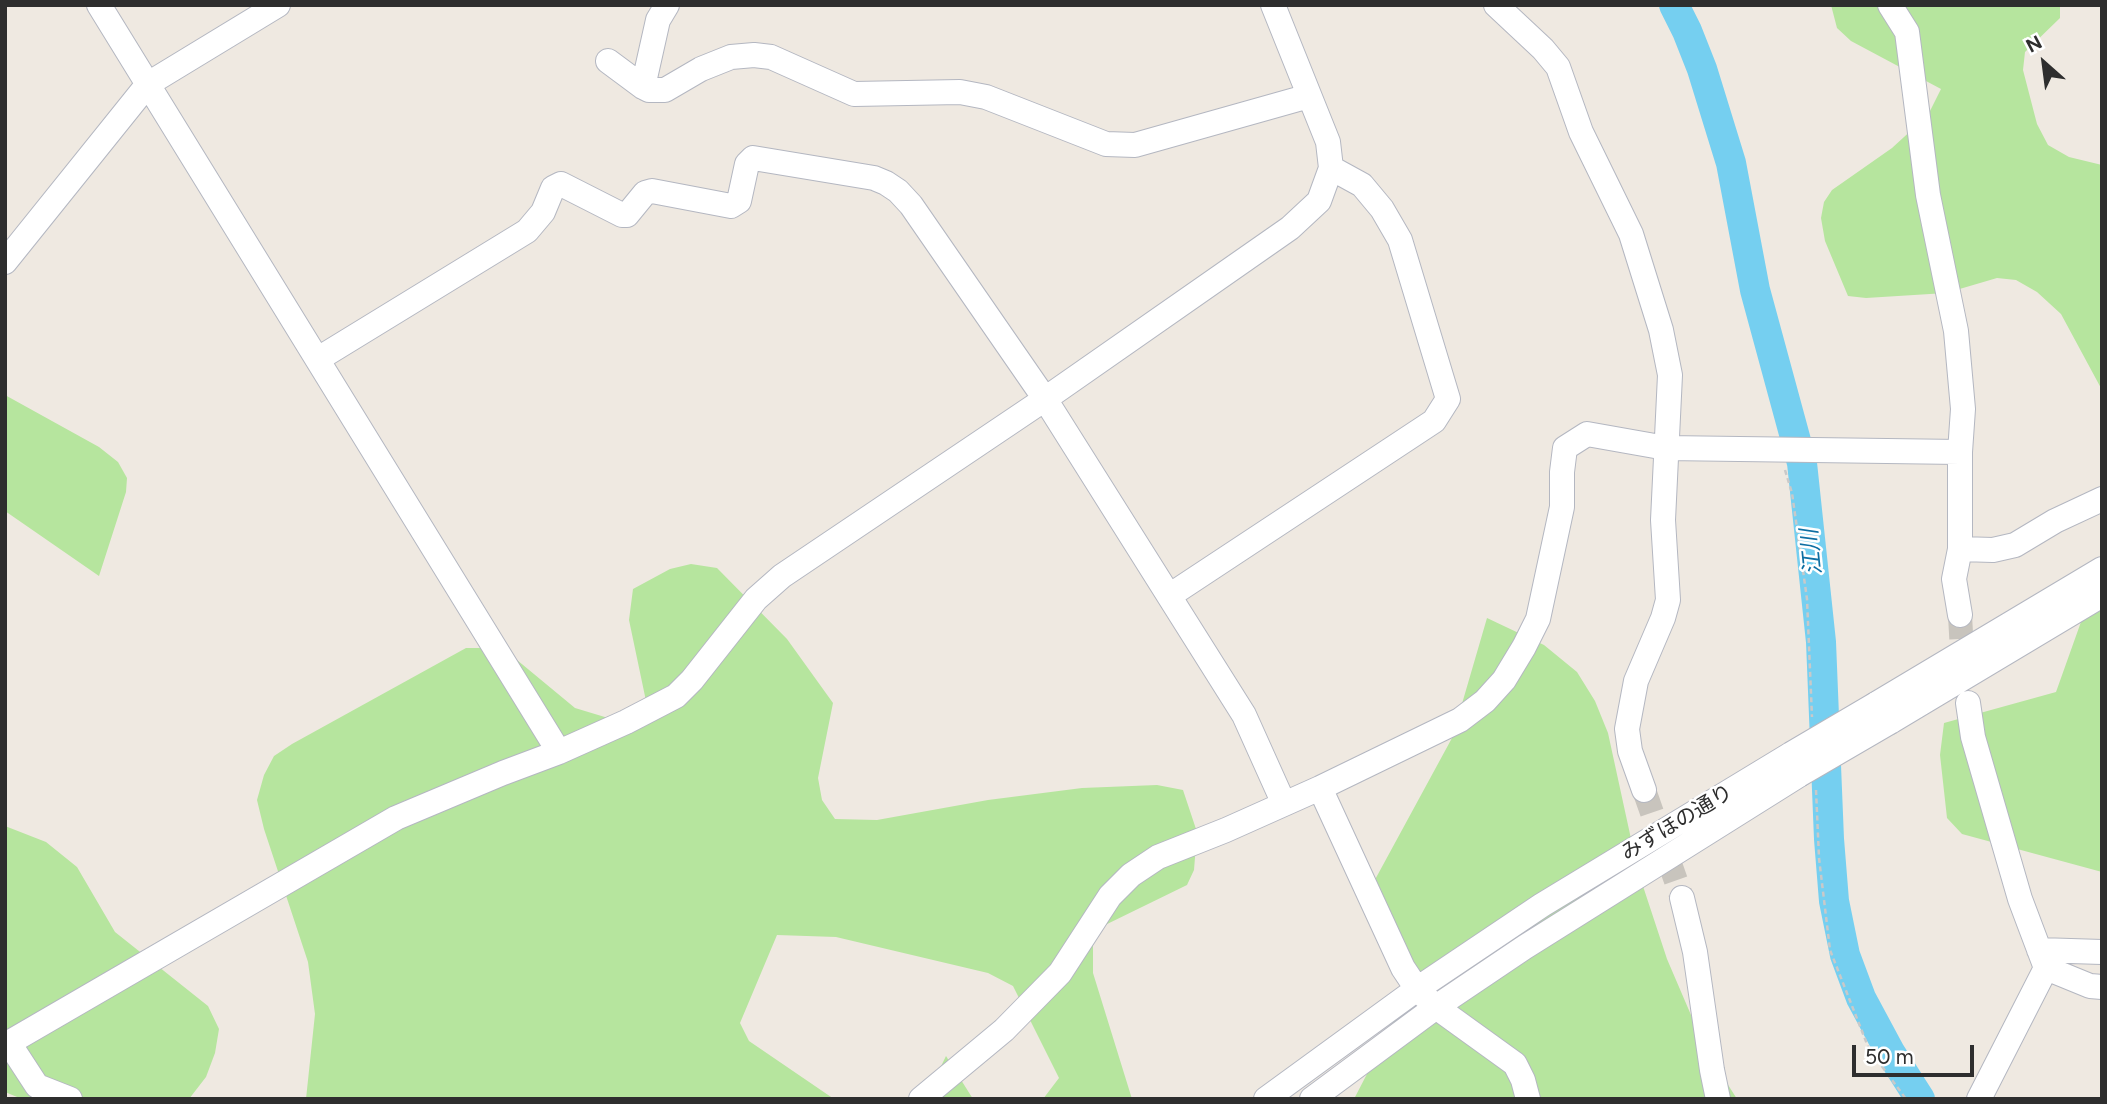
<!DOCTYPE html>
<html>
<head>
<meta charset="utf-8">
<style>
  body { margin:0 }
  #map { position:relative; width:2107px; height:1104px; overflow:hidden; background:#efe9e1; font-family:Figtree,sans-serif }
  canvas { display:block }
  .frame { position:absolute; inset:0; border:7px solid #2e2e2e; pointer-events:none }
  .north { position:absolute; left:2009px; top:28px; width:70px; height:70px; -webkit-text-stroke:5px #fff; paint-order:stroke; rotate:332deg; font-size:19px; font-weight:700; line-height:28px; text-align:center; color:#2e2e2e }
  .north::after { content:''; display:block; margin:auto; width:24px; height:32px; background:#2e2e2e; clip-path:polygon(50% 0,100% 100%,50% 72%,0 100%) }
  .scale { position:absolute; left:1852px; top:1045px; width:122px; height:32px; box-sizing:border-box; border:4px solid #2e2e2e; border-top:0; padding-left:9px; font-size:21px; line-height:24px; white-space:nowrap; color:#2e2e2e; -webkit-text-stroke:5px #fff; paint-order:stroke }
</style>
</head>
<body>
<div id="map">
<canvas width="2107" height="1104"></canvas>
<div class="frame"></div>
<div class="north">N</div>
<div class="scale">50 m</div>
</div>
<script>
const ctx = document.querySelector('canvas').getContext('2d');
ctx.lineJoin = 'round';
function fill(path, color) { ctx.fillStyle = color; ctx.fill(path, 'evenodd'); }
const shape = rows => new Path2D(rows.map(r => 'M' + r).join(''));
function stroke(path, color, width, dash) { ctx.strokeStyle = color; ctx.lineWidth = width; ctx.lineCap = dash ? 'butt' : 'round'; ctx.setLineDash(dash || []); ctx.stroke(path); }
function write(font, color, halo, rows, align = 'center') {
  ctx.font = font + ' Figtree,"Noto Sans JP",sans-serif'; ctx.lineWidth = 5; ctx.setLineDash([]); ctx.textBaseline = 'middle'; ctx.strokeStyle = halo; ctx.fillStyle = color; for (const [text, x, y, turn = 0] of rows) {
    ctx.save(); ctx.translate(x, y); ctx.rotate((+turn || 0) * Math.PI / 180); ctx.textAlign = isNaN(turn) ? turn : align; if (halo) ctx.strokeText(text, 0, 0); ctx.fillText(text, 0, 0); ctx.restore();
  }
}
const green = shape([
  [1831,5,2060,5,2060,18,2025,52,2023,70,2037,124,2048,145,2069,157,2102,165,2102,390,2061,314,2037,292,2016,280,1997,278,1946,293,1866,298,1848,296,1825,241,1821,218,1824,202,1832,190,1892,148,1928,115,1941,89,1851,41,1837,28],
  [5,395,99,447,118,462,127,478,126,492,99,576,5,511],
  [2102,563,2102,872,1962,834,1947,818,1940,755,1944,723,2056,692],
  [691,564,717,568,787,639,833,703,818,778,822,800,835,819,877,820,988,800,1082,788,1157,785,1183,790,1197,832,1194,870,1187,885,1101,927,1093,945,1093,973,1132,1099,1043,1099,1059,1078,1013,986,988,973,836,937,777,935,740,1023,749,1041,834,1099,306,1099,315,1014,308,962,264,829,257,800,264,775,274,756,292,744,466,648,484,648,517,660,575,708,628,724,650,720,629,620,633,589,670,569],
  [1487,618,1544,645,1577,672,1595,701,1608,733,1638,871,1667,959,1706,1050,1737,1099,1354,1099,1393,1024,1403,991,1371,887,1452,738],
  [5,826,46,842,77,867,115,932,208,1006,219,1029,215,1053,206,1077,189,1099,22,1099,5,1092],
  [946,1056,973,1099,925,1099]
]);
const river = shape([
  [1674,5,1687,31,1702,69,1731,163,1755,290,1802,463,1821,642,1829,839,1834,901,1845,955,1861,998,1890,1052,1920,1099]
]);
const minorTunnel = shape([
  [1960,615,1963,670],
  [1644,790,1682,898]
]);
const path = shape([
  [1785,470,1792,493,1807,599,1812,717],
  [1816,790,1819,858,1830,950,1869,1049,1906,1099]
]);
const minor = shape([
  [99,5,559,752],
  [1496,5,1543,49,1558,67,1581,132,1631,234,1661,330,1670,375,1663,520,1668,600,1663,618,1636,681,1627,729,1630,751,1644,790],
  [1890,5,1907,32,1928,195,1956,331,1963,409,1960,452,1960,549,1954,579,1960,615],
  [608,61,643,87,649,90,665,90,701,69,731,57,754,55,771,57,854,94,960,92,986,97,1106,144,1135,145,1309,96],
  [643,87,658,20,667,5],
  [5,262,148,84,278,5],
  [318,359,527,231,543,212,553,188,561,184,622,215,627,215,645,193,652,191,731,206,739,201,747,164,753,158,874,178,886,183,898,191,911,205,1045,399,1244,715,1284,804],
  [1960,549,1993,550,2015,545,2055,521,2102,499],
  [1169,596,1434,421,1448,399,1400,240,1382,209,1362,185,1331,168],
  [1968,703,1973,737,2020,899,2046,968,2090,986,2102,987],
  [1876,704,2102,569],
  [1890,722,2102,595],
  [1320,788,1403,968,1417,989,1436,1007,1515,1064,1523,1080,1528,1099],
  [1682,898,1695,952,1712,1070,1718,1099],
  [2039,950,2102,952],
  [9,1043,37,1086,70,1099],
  [5,1045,396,818,503,773,559,752,626,722,676,696,692,680,756,599,782,576,1045,399,1290,228,1319,201,1331,168,1328,142,1273,5],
  [921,1099,1004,1030,1060,973,1110,896,1131,875,1158,857,1226,830,1320,788,1460,720,1485,701,1504,680,1524,647,1538,619,1562,507,1562,472,1565,448,1587,434,1666,448,1960,452],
  [1266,1099,1417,989,1542,905,1791,754],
  [1312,1099,1436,1007,1525,947,1799,775],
  [1979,1099,2046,968]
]);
const minorBridge = shape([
  [1791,754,1876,704],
  [1799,775,1890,722]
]);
const streetNames = [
  ["みずほの通り",1677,823,-31]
];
const waterNames = [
  ["江川",1812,552,-96]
];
fill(green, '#b6e59e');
stroke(river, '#75cff0', 30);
stroke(minorTunnel, '#c8c4bd', 24, [24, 12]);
stroke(minor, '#b4b7c1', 26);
stroke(path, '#c9c9c9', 2.5, [5, 3.5]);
stroke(minor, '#fff', 24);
stroke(minorBridge, '#b4b7c1', 26, []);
stroke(minorBridge, '#fff', 24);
write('21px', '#2e2e2e', '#fff', streetNames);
write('italic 23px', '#0d6fa3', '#fff', waterNames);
</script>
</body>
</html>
